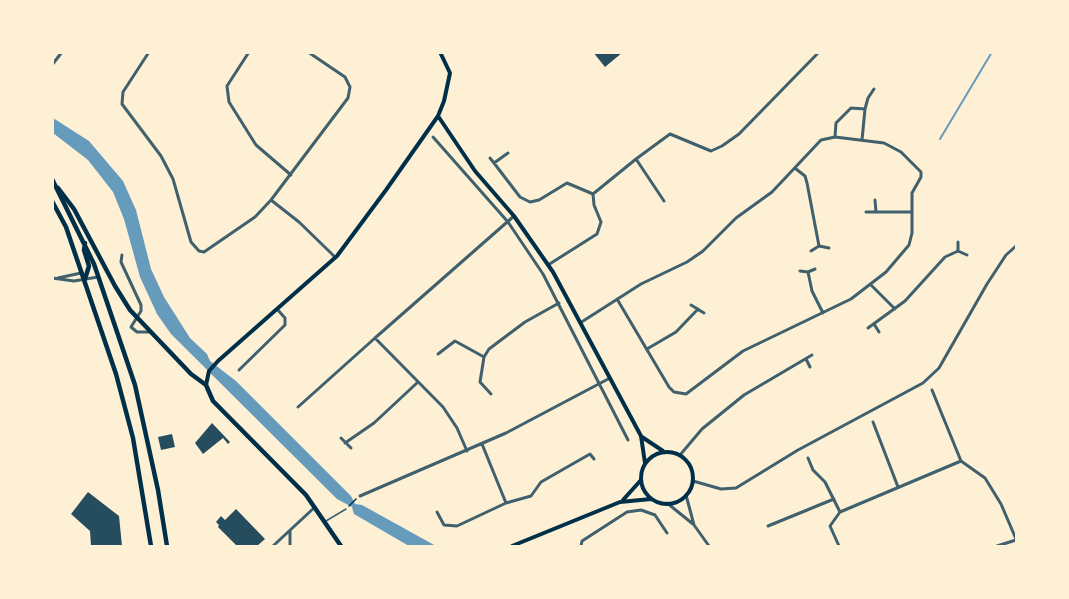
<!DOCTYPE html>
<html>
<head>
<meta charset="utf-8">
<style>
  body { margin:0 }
  #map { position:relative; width:1069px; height:599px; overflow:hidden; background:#fdf0d5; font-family:"Space Grotesk",sans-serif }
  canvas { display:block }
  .frame { position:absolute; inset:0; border:54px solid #fdf0d5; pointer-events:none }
</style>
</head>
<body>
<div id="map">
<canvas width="1069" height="599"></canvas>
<div class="frame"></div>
</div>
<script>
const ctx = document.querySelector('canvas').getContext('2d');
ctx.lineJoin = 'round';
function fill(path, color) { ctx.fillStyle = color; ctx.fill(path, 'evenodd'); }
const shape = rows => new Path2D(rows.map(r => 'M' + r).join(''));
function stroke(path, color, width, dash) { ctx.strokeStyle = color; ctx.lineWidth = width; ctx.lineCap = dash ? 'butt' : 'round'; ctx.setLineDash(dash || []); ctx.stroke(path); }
const water = shape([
  [53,118,89,141,123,181,136,210,151,269,164,297,190,338,207,354,210,361,236,381,351,496,355,504,362,505,436,546,409,546,354,514,352,507,337,499,171,334,157,314,140,277,124,219,113,192,88,160,53,133]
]);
const stream = shape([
  [940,139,992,52]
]);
const building = shape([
  [593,52,623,52,605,67],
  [212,423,230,442,228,444,223,438,203,454,195,443],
  [172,434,175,447,161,450,158,437],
  [88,492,119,516,122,546,91,546,90,531,71,514],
  [236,509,265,539,257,546,237,546,218,527,219,525,216,522,221,516,225,520]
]);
const path = shape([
  [349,506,356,499]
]);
const service = shape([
  [326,521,346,509]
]);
const minor = shape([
  [149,52,123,92,122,104,161,156,173,179,191,242,199,251,204,252,255,217,271,200,348,98,350,87,345,77,308,52],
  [249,52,227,86,229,102,256,145,291,175],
  [52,65,62,52],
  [865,109,868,98,874,89],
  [433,137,508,222,543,274,628,440],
  [835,137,836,123,851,108,865,109,862,140],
  [490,158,494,163,508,153],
  [636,159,670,134,711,151,722,146,739,134,819,52],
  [494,163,520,197,530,202,539,200,567,183,593,194],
  [796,169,805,176,807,183,819,246],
  [271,200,299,222,335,257],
  [875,200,876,212],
  [866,212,912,212],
  [958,242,958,251,967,255],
  [811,251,819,246,829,248],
  [122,255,121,262,141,305,141,311,131,327,137,332,150,332],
  [548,265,597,234,601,222,594,205,593,194,636,159,664,201],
  [800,271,808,272,815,269],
  [808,272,812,291,823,313],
  [52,278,74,281,98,277],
  [58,278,81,273],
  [871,285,895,309],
  [691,305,704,313],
  [580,323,641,284,687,262,703,251,736,218,772,192,821,140,835,137,884,143,901,152,921,172,921,177,912,193,912,233,909,245,886,272,851,299,743,351,686,394,674,392,669,387,617,299],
  [874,324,879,332],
  [868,328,905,301,945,257,958,251],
  [647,349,676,332,698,309],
  [438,354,455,341,484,357],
  [806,359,810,367],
  [239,370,285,325,285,318,277,309],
  [932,390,961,461],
  [491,394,480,382,484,357,489,349,525,322,559,303],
  [298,407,375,338],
  [873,422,898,487],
  [341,438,351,448],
  [345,443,374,423,418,382],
  [482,444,506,503,531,496,541,482,590,454,594,459],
  [467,451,457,428,443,407,375,338,514,216],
  [680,455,702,429,744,395,812,355],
  [808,458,813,470,825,482,840,512],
  [961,461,985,478,1001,504,1016,539],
  [693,481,721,489,736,488,798,450,923,383,939,368,987,284,1006,255,1016,246],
  [686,495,694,525,709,546],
  [360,496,506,433,610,378],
  [667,503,693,524],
  [437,512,444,525,457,526,506,503],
  [768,526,834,499],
  [273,546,315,507],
  [290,546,290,530],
  [581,546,582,541,627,512,641,510,655,515,667,533],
  [839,546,830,526,840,512,961,461],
  [997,546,1016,540]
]);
const secondary = shape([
  [438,116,475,171,514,216,553,272,641,436,645,463],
  [206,385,209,371,218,361,337,256,386,190,438,116,444,101,450,73,440,52],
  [642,437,663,451],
  '641 478a26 26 0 1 1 52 0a26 26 0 1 1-52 0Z',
  [623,500,641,480],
  [512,546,620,502,651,499]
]);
const primary = shape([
  [58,188,74,209,115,286,130,310,191,374,206,385,213,401,306,495,341,546]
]);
const trunk = shape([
  [52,179,94,264,135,385,158,490,167,546],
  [52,201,66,227,116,374,133,438,151,546],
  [85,243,84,250,89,266,85,279]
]);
fill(water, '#669bbc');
stroke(stream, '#669bbc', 2);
fill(building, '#264d5e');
stroke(path, '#003049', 1.5);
stroke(service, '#3f606c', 1.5);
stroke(minor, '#3f606c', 3);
stroke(secondary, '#003049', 4);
stroke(primary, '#003049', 4.5);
stroke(trunk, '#003049', 4.5);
</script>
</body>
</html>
